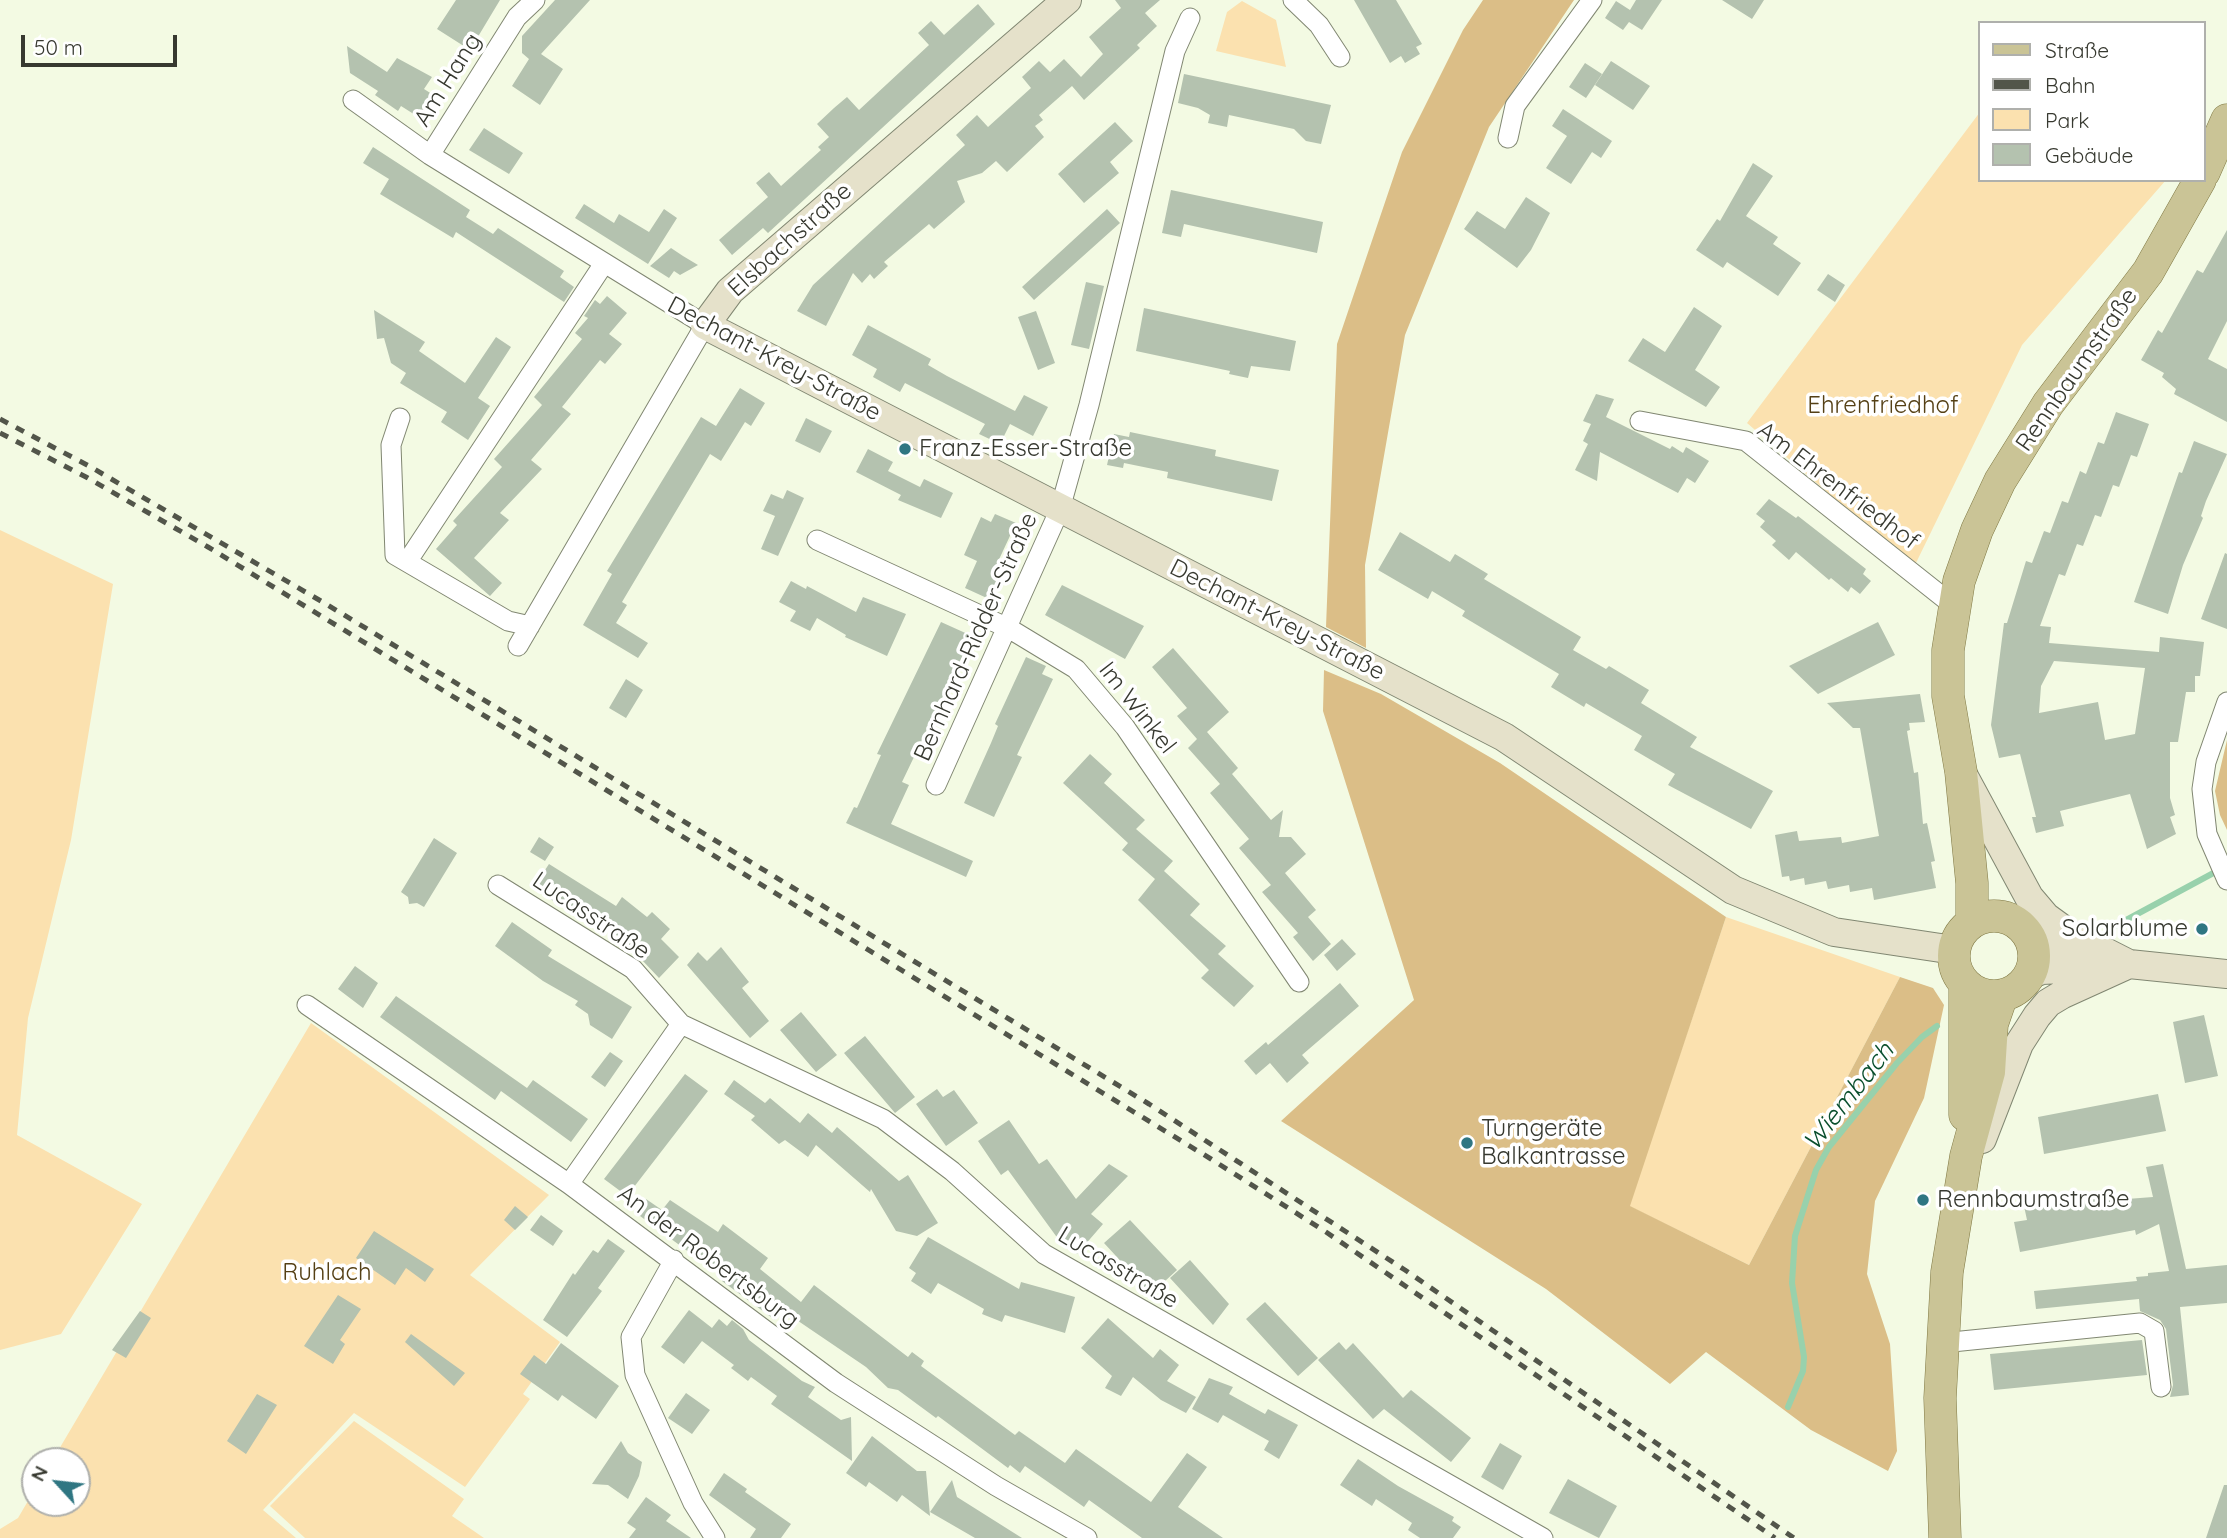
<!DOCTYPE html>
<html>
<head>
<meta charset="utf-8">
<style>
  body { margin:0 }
  #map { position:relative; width:2227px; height:1538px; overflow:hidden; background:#f3fae3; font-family:Quicksand,sans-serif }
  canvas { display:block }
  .legend { position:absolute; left:1978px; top:21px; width:228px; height:161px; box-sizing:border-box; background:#fff; border:2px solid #afb0ac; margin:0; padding:9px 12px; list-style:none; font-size:21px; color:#373930 }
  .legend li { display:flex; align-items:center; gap:14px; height:35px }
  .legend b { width:35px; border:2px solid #afb0ac }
  .north { position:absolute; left:21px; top:1447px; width:70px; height:70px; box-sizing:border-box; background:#fff; border:2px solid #afb0ac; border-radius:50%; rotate:297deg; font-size:19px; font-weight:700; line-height:28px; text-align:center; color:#373930 }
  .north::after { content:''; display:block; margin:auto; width:24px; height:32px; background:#2f7682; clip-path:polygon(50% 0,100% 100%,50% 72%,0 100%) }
  .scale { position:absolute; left:21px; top:35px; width:156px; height:32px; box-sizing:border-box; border:4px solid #373930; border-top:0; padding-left:9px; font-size:21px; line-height:24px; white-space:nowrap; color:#373930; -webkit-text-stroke:5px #fff; paint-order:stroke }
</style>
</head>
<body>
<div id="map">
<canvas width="2227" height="1538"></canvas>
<ul class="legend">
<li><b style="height:9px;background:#cac496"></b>Straße</li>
<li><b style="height:9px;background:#52554a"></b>Bahn</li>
<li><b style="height:19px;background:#fbe1af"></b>Park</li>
<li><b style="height:19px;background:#b4c2af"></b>Gebäude</li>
</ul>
<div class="north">N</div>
<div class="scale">50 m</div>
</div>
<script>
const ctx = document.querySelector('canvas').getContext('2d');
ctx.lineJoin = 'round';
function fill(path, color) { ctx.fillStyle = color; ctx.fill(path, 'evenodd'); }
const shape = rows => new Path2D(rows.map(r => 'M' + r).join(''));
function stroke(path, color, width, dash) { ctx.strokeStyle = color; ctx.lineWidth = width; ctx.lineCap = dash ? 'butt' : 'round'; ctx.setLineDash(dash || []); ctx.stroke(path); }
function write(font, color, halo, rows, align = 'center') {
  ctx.font = font + ' Quicksand,sans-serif'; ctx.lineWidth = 7; ctx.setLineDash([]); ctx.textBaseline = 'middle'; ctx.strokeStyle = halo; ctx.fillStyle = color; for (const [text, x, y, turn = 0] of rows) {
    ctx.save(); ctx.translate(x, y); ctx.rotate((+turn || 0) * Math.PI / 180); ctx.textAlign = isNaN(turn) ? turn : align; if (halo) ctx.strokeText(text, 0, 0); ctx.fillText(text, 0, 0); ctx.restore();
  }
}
const green = shape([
  [1242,1,1276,20,1286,67,1216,51,1227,12],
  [1980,112,1980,180,2166,180,2022,345,1914,567,1747,423],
  [0,530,113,584,71,840,28,1018,17,1135,142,1204,61,1334,0,1350],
  [1726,917,1900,977,1749,1265,1629,1206],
  [311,1023,549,1195,470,1275,560,1342,523,1394,530,1399,465,1487,354,1413,263,1510,296,1538,0,1538,0,1529,18,1518,35,1489,35,1503,77,1503,77,1461,52,1461],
  [354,1421,464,1499,452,1516,484,1538,305,1538,270,1506]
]);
const forest = shape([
  [1483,0,1574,0,1489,127,1405,335,1365,565,1366,648,1326,627,1337,344,1402,152,1463,30],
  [1324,670,1381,694,1500,763,1726,917,1630,1206,1749,1265,1900,977,1933,988,1944,1005,1924,1098,1875,1201,1867,1274,1890,1344,1897,1451,1888,1471,1811,1430,1706,1352,1670,1384,1546,1289,1281,1121,1414,1000,1323,711],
  [2227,740,2227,830,2220,815,2215,791]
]);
const stream = shape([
  [2115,926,2219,870],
  [1788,1407,1803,1371,1804,1357,1792,1283,1795,1236,1816,1170,1829,1147,1897,1063,1922,1037,1937,1026]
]);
const building = shape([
  [456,0,500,0,470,50,437,29],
  [555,0,590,0,541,54,563,69,540,105,512,86,529,59,522,53,522,36],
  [1115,0,1160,0,1145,13,1157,26,1137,45,1140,48,1084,100,1072,86,1039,115,1043,120,1035,126,1044,137,1007,172,996,161,982,173,957,181,965,202,934,229,929,224,884,262,888,266,874,279,870,274,862,283,853,273,826,326,797,311,813,285,965,145,956,135,977,115,988,127,1031,88,1022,77,1039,61,1050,72,1064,59,1081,77,1103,54,1089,37,1121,8],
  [1354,0,1396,0,1422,44,1416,47,1420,54,1405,63,1401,56,1390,63],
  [1636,0,1662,0,1642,30,1629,22,1623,30,1605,18,1616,1,1630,10],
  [1722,0,1764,0,1752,19],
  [978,4,995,24,768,233,763,228,732,255,719,240,768,197,756,183,769,172,781,186,821,150,818,147,829,137,817,124,834,108,847,97,859,110,929,45,918,33,931,21,944,35],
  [347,46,387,72,397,58,432,77,424,89,435,96,420,118,401,106,398,111,375,95,378,91,350,73],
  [1611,61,1650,86,1633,110,1595,85],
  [1585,63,1602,74,1586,98,1569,87],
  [1184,74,1331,105,1321,144,1306,141,1294,129,1229,115,1227,127,1208,123,1210,115,1198,108,1178,103],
  [1563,109,1612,141,1601,158,1592,152,1571,184,1546,168,1567,136,1552,126],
  [1115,122,1133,141,1110,162,1119,173,1084,203,1058,174],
  [484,128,523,153,509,174,469,150],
  [373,147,470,210,466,217,493,234,498,228,564,271,560,277,574,287,564,302,456,232,453,238,380,194,389,179,363,163],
  [1753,163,1773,176,1746,216,1778,237,1773,244,1801,263,1778,296,1727,262,1723,268,1696,250,1717,219,1720,221],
  [1171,190,1323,222,1317,253,1184,224,1181,237,1162,233],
  [1526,197,1550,213,1531,250,1517,268,1464,229,1477,211,1505,229],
  [584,204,614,223,619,214,649,232,664,209,677,218,648,264,575,218],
  [1107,209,1120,223,1034,300,1022,287],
  [2227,230,2227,321,2208,359,2227,369,2227,422,2174,394,2176,389,2162,377,2164,373,2141,360,2158,330,2162,333,2197,270,2203,273],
  [671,248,683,256,698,265,680,275,674,271,669,278,650,266],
  [1828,274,1845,285,1835,302,1817,290],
  [1086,282,1104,286,1089,349,1071,345],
  [607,296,627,313,609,334,622,344,605,364,600,360,562,407,571,414,531,460,542,469,500,513,509,520,474,558,502,583,490,596,436,549,457,525,453,521,502,467,494,459,542,405,534,397,582,339,575,333,588,318,584,316,595,300,600,304],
  [1694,307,1722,326,1695,370,1720,387,1706,407,1628,361,1643,338,1665,352],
  [1144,308,1296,341,1290,371,1251,366,1248,378,1229,374,1230,371,1136,351],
  [374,310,425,342,419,351,465,383,496,337,511,347,478,398,490,406,468,440,441,422,447,412,400,383,406,373,391,363,384,338,377,339],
  [1036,311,1055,363,1038,370,1018,317],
  [868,325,931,359,928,365,947,376,1015,411,1024,395,1048,407,1033,436,1010,424,1000,444,979,434,985,424,905,383,900,392,873,377,877,369,852,355],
  [740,388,765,403,751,426,745,422,721,461,710,454,622,602,627,605,616,623,648,643,638,658,583,625,612,574,607,571,701,417,716,426],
  [1596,394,1614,399,1606,417,1670,449,1672,446,1683,453,1686,447,1709,461,1695,483,1687,478,1678,493,1600,452,1597,481,1575,470,1588,444,1583,441,1591,424,1583,421],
  [2116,412,2149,424,2137,457,2131,455,2119,487,2113,485,2101,517,2095,515,2083,546,2077,544,2065,576,2059,574,2040,626,2051,627,2049,643,2159,652,2160,637,2204,642,2200,676,2195,676,2195,692,2186,692,2178,742,2170,742,2170,798,2175,815,2170,817,2176,834,2147,849,2130,794,2060,811,2064,826,2036,833,2032,817,2036,817,2020,754,1999,758,1991,725,2004,623,2007,623,2026,561,2032,563,2044,531,2050,533,2062,501,2068,503,2080,471,2086,474,2098,442,2104,444],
  [2054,661,2145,668,2135,734,2105,740,2098,702,2039,713,2041,686],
  [806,418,832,431,820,453,795,441],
  [1130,432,1216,450,1215,456,1279,470,1272,501,1167,478,1168,472,1124,463,1123,468,1107,465,1114,434,1129,437],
  [2194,441,2227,454,2206,501,2201,516,2203,518,2183,565,2168,614,2134,602,2179,472,2182,473],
  [868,449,893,462,888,471,920,487,924,479,953,493,941,518,898,500,901,495,856,472],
  [787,490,804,498,778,556,761,549,775,516,763,511,771,494,783,499],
  [1769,499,1796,518,1798,516,1866,569,1863,574,1871,581,1860,594,1851,587,1848,592,1831,578,1829,580,1796,552,1789,560,1772,545,1776,541,1760,527,1765,521,1756,514],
  [995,514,1016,523,995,568,1001,571,989,599,965,588,977,561,964,555,981,517,991,522],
  [1400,532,1450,562,1455,554,1488,574,1484,579,1581,637,1573,650,1606,669,1609,666,1649,690,1641,703,1697,737,1690,747,1773,791,1751,829,1668,785,1675,774,1634,750,1642,736,1586,703,1584,707,1551,687,1559,674,1462,616,1465,611,1432,591,1428,599,1378,570],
  [2225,553,2227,554,2227,629,2201,619],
  [791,581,806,589,807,586,856,612,863,597,906,614,887,656,845,637,846,635,817,618,810,631,790,621,796,611,779,602],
  [1062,585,1144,626,1125,659,1045,615],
  [941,622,972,636,902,782,909,785,891,824,973,861,966,877,846,823,854,807,857,808,881,755,877,754],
  [1878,622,1895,655,1818,694,1789,666],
  [1173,648,1229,712,1207,732,1238,768,1232,774,1271,820,1283,810,1279,837,1291,837,1306,854,1285,873,1316,910,1308,917,1331,944,1313,961,1293,937,1298,933,1262,892,1271,885,1239,848,1249,839,1210,793,1220,784,1188,748,1197,739,1177,716,1187,708,1152,667],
  [1026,657,1046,666,1042,674,1053,679,1017,755,1022,757,994,817,964,803,991,743,998,726,995,724],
  [626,679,643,690,626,718,609,708],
  [1920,694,1925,722,1909,723,1910,730,1907,731,1914,773,1918,772,1923,824,1927,823,1935,861,1931,862,1936,888,1874,900,1872,888,1850,892,1849,885,1828,889,1826,881,1805,885,1804,878,1790,881,1789,876,1782,877,1775,835,1797,831,1799,841,1841,837,1842,843,1879,836,1860,728,1853,728,1827,703],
  [1090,754,1112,774,1104,783,1145,820,1136,829,1173,861,1164,871,1200,904,1190,915,1226,946,1218,954,1254,986,1234,1007,1201,978,1209,970,1138,900,1155,879,1122,850,1128,843,1063,783],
  [539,837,554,847,545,861,530,852],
  [434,838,457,853,424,907,417,903,409,904,408,897,401,892],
  [549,864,616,906,622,897,647,917,652,912,670,929,661,939,679,957,659,978,625,942,581,906,575,915,533,888],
  [512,922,552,950,548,956,632,1007,612,1039,590,1025,588,1014,575,1005,578,1001,543,981,495,946],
  [1342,939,1356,954,1337,971,1324,955],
  [721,947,749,982,742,988,769,1021,750,1038,687,965,698,952,707,961],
  [355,966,378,983,363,1008,338,989],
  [1340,983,1359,1006,1302,1055,1309,1063,1287,1083,1270,1063,1256,1075,1244,1061,1266,1042,1268,1045],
  [396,996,527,1088,533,1080,588,1119,571,1142,501,1091,495,1100,380,1017],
  [801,1012,837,1055,816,1072,780,1030],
  [2204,1015,2218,1076,2185,1083,2173,1022],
  [865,1036,915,1097,895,1113,844,1053],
  [610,1052,623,1061,605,1087,591,1077],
  [685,1074,708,1091,627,1196,604,1179],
  [734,1080,765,1103,770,1098,800,1123,808,1113,832,1133,837,1127,899,1181,908,1175,938,1223,917,1236,896,1231,871,1189,870,1192,816,1145,808,1157,785,1140,779,1144,751,1120,755,1116,724,1094],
  [937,1089,943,1097,954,1090,978,1123,946,1146,916,1104],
  [2158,1094,2166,1131,2044,1154,2038,1117],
  [1009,1120,1039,1164,1047,1159,1076,1199,1109,1164,1128,1176,1091,1214,1103,1224,1077,1254,1056,1236,1008,1170,1001,1175,978,1141],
  [2163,1164,2186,1269,2227,1265,2227,1303,2180,1307,2189,1395,2170,1397,2173,1385,2166,1329,2160,1320,2140,1311,2139,1299,2036,1309,2034,1291,2137,1281,2136,1277,2148,1276,2148,1273,2169,1271,2159,1224,2136,1235,2135,1230,2020,1252,2014,1222,2027,1220,2024,1206,2114,1189,2114,1200,2153,1197,2146,1167],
  [646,1199,662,1210,670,1200,718,1232,723,1224,768,1258,760,1269,801,1302,814,1285,908,1357,912,1352,924,1361,921,1366,1015,1435,1019,1431,1065,1463,1076,1449,1151,1502,1187,1453,1207,1467,1178,1507,1223,1538,1142,1538,1089,1500,1084,1507,1025,1466,1020,1473,1010,1465,1008,1468,938,1416,936,1418,898,1390,888,1388,866,1367,782,1310,775,1320,722,1281,724,1278,636,1213],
  [515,1206,528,1217,515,1230,504,1220],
  [541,1215,563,1231,553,1246,530,1230],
  [1130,1220,1177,1270,1151,1294,1104,1243],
  [374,1231,434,1269,425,1282,406,1268,395,1285,356,1258],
  [928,1237,1019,1289,1021,1282,1075,1297,1065,1333,1005,1315,1002,1322,982,1314,984,1309,938,1283,931,1294,911,1281,916,1273,909,1268],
  [608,1239,625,1251,598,1288,602,1291,567,1337,543,1320,573,1273,575,1275,593,1250,598,1253],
  [1190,1260,1229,1304,1213,1325,1170,1278],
  [338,1295,361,1309,340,1340,345,1344,333,1364,304,1346],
  [1265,1302,1318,1358,1298,1376,1246,1319],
  [689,1310,712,1328,719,1319,727,1326,732,1320,743,1329,749,1340,802,1381,815,1387,808,1397,841,1420,851,1417,852,1461,771,1404,777,1396,751,1377,748,1381,731,1368,734,1365,702,1341,684,1364,661,1347],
  [140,1311,151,1318,126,1358,112,1350],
  [1108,1318,1153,1358,1160,1349,1179,1365,1167,1381,1196,1397,1186,1413,1161,1400,1133,1377,1121,1396,1105,1388,1112,1376,1081,1348],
  [411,1334,465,1373,454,1386,405,1342],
  [2142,1340,2147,1375,1994,1390,1990,1354],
  [1339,1342,1346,1350,1353,1343,1403,1398,1411,1390,1471,1438,1451,1462,1384,1409,1373,1419,1318,1360],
  [561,1343,619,1386,596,1419,562,1395,558,1401,520,1374,534,1355,546,1364],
  [1209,1378,1233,1387,1229,1394,1265,1414,1268,1409,1298,1425,1279,1459,1264,1450,1269,1441,1223,1415,1218,1423,1192,1409],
  [686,1393,710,1410,692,1434,668,1418],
  [257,1394,277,1405,246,1454,227,1441],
  [872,1436,917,1471,926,1471,930,1516,902,1495,897,1502,869,1482,866,1487,846,1473],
  [621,1441,628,1453,642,1462,639,1476,628,1499,608,1485,592,1484],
  [1500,1443,1522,1456,1503,1490,1481,1477],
  [1358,1459,1398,1486,1454,1517,1452,1521,1461,1527,1453,1538,1420,1538,1408,1530,1412,1523,1376,1499,1372,1506,1340,1485],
  [724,1473,747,1489,745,1492,791,1524,781,1538,750,1538,756,1529,709,1495],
  [1568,1479,1617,1506,1599,1538,1549,1513],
  [952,1480,957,1497,1022,1538,975,1538,930,1512],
  [2224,1485,2227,1485,2227,1538,2206,1538],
  [646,1497,671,1515,666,1521,691,1538,629,1538,636,1529,627,1523]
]);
const street = shape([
  [1293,0,1319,25,1340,57],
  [353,100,430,155,705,325,518,646],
  [1508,138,1515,106,1592,0],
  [430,155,517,17,535,0],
  [400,418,391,445,395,555,508,621,530,626],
  [1640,421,1746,441,1954,606],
  [817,540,1010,629,1076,669,1125,727,1299,982],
  [407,562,603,265],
  [2227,702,2206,762,2202,789,2207,834,2227,880],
  [936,785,1060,509,1089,405,1175,51,1190,18],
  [498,885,633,969,681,1024,883,1119,952,1171,1044,1254,1543,1538],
  [307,1005,569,1184,836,1383,996,1486,1087,1538],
  [569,1184,681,1024],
  [674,1260,631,1337,635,1375,693,1503,715,1538],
  [1942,1343,2140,1323,2154,1331,2161,1387]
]);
const secondary = shape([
  [1067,0,730,291,705,325,1504,737,1733,890,1834,932,1954,950],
  [1962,773,2029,897,2046,917,2068,933,2129,964],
  [2032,943,2088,953,2129,964,2227,974],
  [2029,975,2042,970,2105,967],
  [1982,1139,2019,1044,2037,1016,2048,1003,2063,994,2129,964]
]);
const primary = shape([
  [2204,172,2227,120],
  '1954 956a40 40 0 1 1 80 0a40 40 0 1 1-80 0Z',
  [1972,922,1972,883,1961,772,1948,696,1948,650,1959,581,1977,530,2000,481,2048,404,2148,272,2200,180],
  [1965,984,1965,1115],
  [1945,1538,1940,1398,1947,1272,1966,1156,1989,1072,1992,1024,2002,995]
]);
const rail = shape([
  [0,419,89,466,326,604,1149,1104,1405,1270,1794,1538],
  [0,433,86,477,208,547,1211,1159,1326,1232,1775,1538]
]);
const markers = [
  [905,449,7,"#2f7682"],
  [2202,929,7,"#2f7682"],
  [1467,1143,7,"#2f7682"],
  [1923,1200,7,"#2f7682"]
];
const streetNames = [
  ["Am Hang",448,80,-58],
  ["Elsbachstraße",790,240,-42],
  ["Dechant-Krey-Straße",774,359,28],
  ["Rennbaumstraße",2077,370,-55],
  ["Am Ehrenfriedhof",1838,486,37],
  ["Dechant-Krey-Straße",1277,620,27],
  ["Bernhard-Ridder-Straße",976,637,-66],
  ["Im Winkel",1137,708,52],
  ["Lucasstraße",591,916,34],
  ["An der Robertsburg",708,1257,37],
  ["Lucasstraße",1118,1268,31]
];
const parkNames = [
  ["Ehrenfriedhof",1883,406],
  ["Ruhlach",327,1273]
];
const poiNames = [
  ["Franz-Esser-Straße",919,449],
  ["Solarblume",2188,929,"right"],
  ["Turngeräte",1481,1129],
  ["Balkantrasse",1481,1157],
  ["Rennbaumstraße",1937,1200]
];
const waterNames = [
  ["Wiembach",1849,1097,-52]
];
fill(green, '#fbe1af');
fill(forest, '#dbbe87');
stroke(stream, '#98d1ac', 6);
fill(building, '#b4c2af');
stroke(street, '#818772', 21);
stroke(secondary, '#818772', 30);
stroke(primary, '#807945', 33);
stroke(street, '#fff', 19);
stroke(secondary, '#e5e1ca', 28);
stroke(primary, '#cac496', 32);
stroke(rail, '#52554a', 5, [9, 9]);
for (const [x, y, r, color] of markers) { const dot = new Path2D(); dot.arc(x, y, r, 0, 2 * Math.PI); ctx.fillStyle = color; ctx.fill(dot); stroke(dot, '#fff', 2.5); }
write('24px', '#373930', '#fff', streetNames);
write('24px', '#554015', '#fff', parkNames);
write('24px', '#373930', '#fff', poiNames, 'left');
write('italic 26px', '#0a4f2d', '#fff', waterNames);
</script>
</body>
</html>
